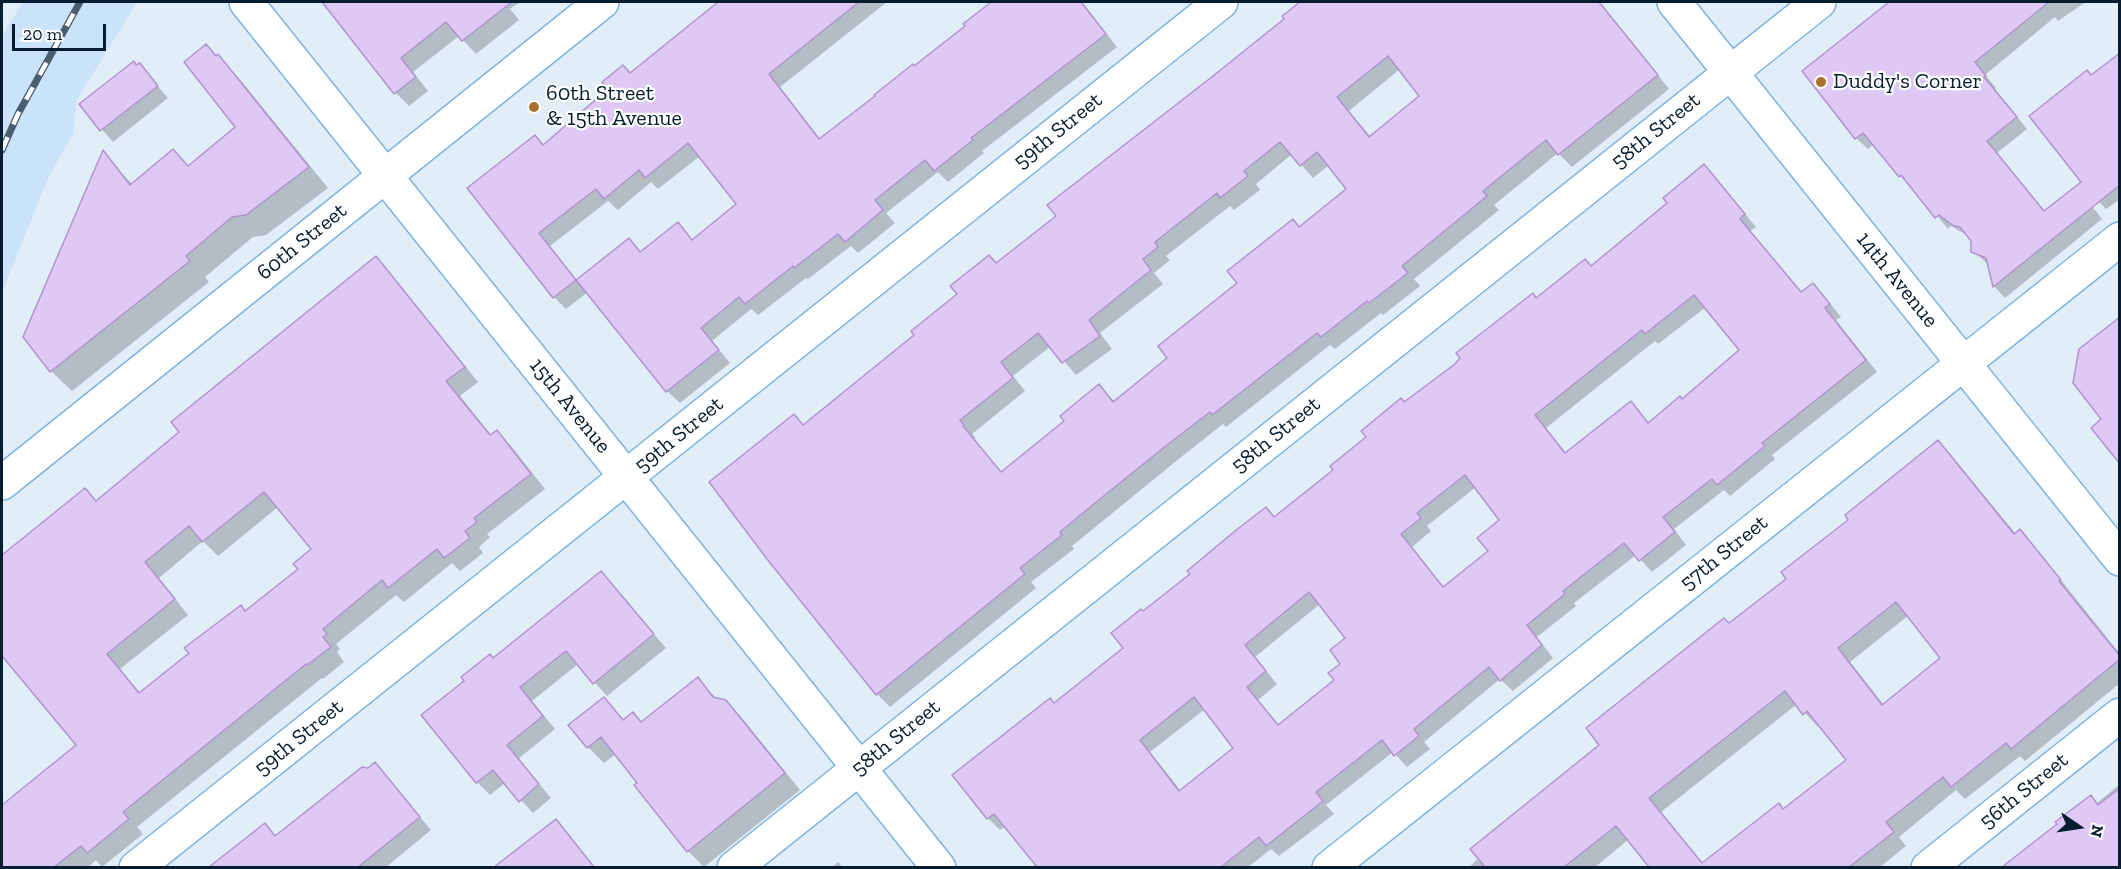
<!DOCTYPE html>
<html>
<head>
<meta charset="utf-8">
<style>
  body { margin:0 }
  #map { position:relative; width:2121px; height:869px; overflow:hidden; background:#e1edf7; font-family:"Zilla Slab",serif }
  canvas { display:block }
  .frame { position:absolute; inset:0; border:3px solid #061d2f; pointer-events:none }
  .north { position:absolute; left:2049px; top:797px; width:60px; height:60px; -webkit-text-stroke:4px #fff; paint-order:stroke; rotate:103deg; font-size:16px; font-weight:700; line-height:24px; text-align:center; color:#061d2f }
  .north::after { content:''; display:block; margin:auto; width:21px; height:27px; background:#061d2f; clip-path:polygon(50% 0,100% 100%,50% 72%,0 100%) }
  .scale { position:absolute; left:12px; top:24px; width:94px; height:27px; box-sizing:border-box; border:3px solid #061d2f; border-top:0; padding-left:8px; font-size:18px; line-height:21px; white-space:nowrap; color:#061d2f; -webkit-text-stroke:4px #fff; paint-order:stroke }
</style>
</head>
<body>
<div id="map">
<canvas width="2121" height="869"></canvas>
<div class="frame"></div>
<div class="north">N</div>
<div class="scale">20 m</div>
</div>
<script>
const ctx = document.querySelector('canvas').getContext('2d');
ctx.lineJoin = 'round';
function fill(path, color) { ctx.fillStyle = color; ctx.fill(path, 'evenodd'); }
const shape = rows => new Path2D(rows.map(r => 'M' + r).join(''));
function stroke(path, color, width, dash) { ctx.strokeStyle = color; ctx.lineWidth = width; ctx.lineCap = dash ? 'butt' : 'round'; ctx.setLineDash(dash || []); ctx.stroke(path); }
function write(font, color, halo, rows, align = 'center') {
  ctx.font = font + ' "Zilla Slab",serif'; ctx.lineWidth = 4.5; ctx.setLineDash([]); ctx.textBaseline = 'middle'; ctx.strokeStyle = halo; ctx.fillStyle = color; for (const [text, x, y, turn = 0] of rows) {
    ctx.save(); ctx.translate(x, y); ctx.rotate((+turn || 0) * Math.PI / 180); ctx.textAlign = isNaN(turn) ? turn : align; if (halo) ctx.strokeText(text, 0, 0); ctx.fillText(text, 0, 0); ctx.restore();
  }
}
const built = shape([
  [23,2,137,2,77,100,73,134,48,178,2,292,2,36]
]);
const shadow = shape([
  [324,2,520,2,510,9,519,20,476,54,459,36,413,72,428,91,409,106,396,93],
  [720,2,887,2,780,87,821,140,967,26,965,24,994,2,1082,2,1117,47,982,151,984,153,948,182,938,172,886,213,895,223,858,253,851,246,808,279,806,278,758,315,751,309,712,341,730,363,680,403,667,391,588,292,566,309,554,297,469,188,544,146],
  [700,156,739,204,693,241,677,224,642,253,629,240,577,281,550,246,608,201,618,210,651,182,658,189],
  [1302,2,1600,2,1669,89,1572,167,1558,153,1494,205,1499,210,1414,279,1420,286,1383,315,1381,313,1335,349,1330,345,1226,427,1223,424,1180,458,1072,546,1074,549,1031,582,1036,588,890,707,877,694,711,482,804,426,916,335,1286,19,1284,16],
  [1400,69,1421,96,1371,137,1349,111],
  [1292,154,1313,178,1329,165,1348,189,1299,228,1239,284,1169,359,1115,402,1099,386,1066,421,1002,473,974,439,976,438,972,434,1025,391,1013,376,1051,346,1076,375,1112,349,1100,333,1163,284,1154,273,1170,260,1166,256,1230,206,1234,210,1260,190,1256,184],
  [1892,2,2086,2,2058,21,2055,17,1985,75,1996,88,1995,89,2027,129,1997,153,2016,176,2045,212,2087,200,2102,219,2005,298,1994,286,1989,265,1973,251,1972,240,1970,237,1951,226,1948,229,1912,186,1900,176,1874,144,1868,149,1856,138,1804,71],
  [206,46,238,77,328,188,266,235,253,237,205,277,209,282,72,391,51,371,103,153,133,185,173,151,189,167,238,128],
  [2120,55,2120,199,2106,209,2094,197,2092,76],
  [140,65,168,98,113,142,81,105],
  [1715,178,1756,227,1750,231,1802,293,1812,285,1824,296,1841,317,1836,320,1877,372,1772,455,1775,459,1730,496,1724,490,1674,529,1686,545,1652,572,1636,555,1574,603,1576,606,1537,637,1553,658,1513,691,1500,679,1424,742,1430,749,1407,767,1393,752,1326,805,1334,814,1279,856,1271,849,1247,868,1039,868,1006,826,1000,830,988,818,954,775,1055,705,1125,649,1143,613,1275,518,1335,470,1368,437,1404,403,1537,299,1591,267],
  [1706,307,1741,350,1682,400,1649,423,1631,403,1567,454,1546,428,1655,341,1658,344],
  [1476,487,1501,520,1490,552,1444,588,1412,547,1431,531,1427,526],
  [1320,604,1347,639,1342,664,1336,680,1279,726,1258,700,1277,684,1255,657],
  [1205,709,1235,748,1181,791,1150,752],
  [375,258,390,273,478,382,460,396,492,436,497,432,511,446,545,489,487,534,490,537,479,547,483,553,460,571,452,563,404,602,396,595,336,644,340,649,337,652,344,662,323,679,322,678,137,827,143,834,102,867,96,860,87,868,2,868,2,807,78,746,2,654,2,557,85,490,97,502,181,432],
  [278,507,313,550,300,570,141,694,120,669,188,615,159,578,203,541,218,556],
  [1938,442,1951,455,2016,534,2020,531,2033,545,2120,654,2120,683,2025,761,2020,756,1965,799,1956,790,1899,837,1906,846,1879,868,1651,868,1629,839,1594,868,1468,868,1729,625,1788,579,1850,520],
  [1909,615,1943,659,1884,705,1850,662],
  [1797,704,1818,727,1820,725,1848,760,1784,810,1703,864,1661,812],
  [601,573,666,648,607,696,578,664,532,701,555,729,518,759,551,798,533,813,505,783,490,795,477,782,423,715],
  [698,679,717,699,726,701,742,718,800,790,704,867,688,851,616,754,604,763,588,747,604,699,625,721,642,723],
  [375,764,431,830,385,868,221,868,265,825,276,837],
  [2120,784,2120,868,2018,868,2091,797,2097,803],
  [556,821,595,868,493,868,503,861],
  [838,862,843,868,831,868]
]);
const building = shape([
  [322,2,512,2,462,41,446,22,401,58,416,77,394,94,322,2],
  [718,2,859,2,769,74,819,139,875,96,874,95,913,64,914,66,965,26,963,24,991,2,1081,2,1106,34,971,138,973,140,934,171,925,160,875,200,883,210,845,242,838,234,794,268,793,266,745,304,739,297,701,328,719,350,666,392,576,280,629,238,640,252,678,222,692,240,736,204,688,143,645,178,639,170,604,199,596,189,539,233,576,280,553,298,467,188,535,135,543,145,608,89,602,82,623,65,630,73,718,2],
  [1300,2,1599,2,1658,75,1558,155,1546,140,1483,191,1487,196,1402,266,1408,273,1369,303,1367,301,1321,337,1317,333,1212,415,1210,412,1167,445,1100,499,1060,532,1062,535,1020,568,1025,574,876,695,767,559,709,482,794,414,803,425,914,335,911,331,957,294,950,286,989,255,996,263,1056,216,1047,205,1213,76,1284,19,1282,16,1300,2],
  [1388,56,1419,96,1369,137,1337,97,1388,56],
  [1280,142,1300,166,1317,152,1346,189,1299,227,1293,219,1227,271,1237,283,1158,346,1167,358,1113,402,1099,384,1060,416,1064,421,1001,472,963,426,964,425,960,420,1013,378,1001,362,1038,333,1062,363,1100,336,1089,320,1151,270,1143,259,1158,247,1155,242,1217,193,1220,198,1248,176,1244,171,1280,142],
  [1889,2,2049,2,1975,62,1986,76,1984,77,2017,117,1987,141,2044,211,2081,182,2029,116,2087,70,2091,75,2120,53,2120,185,1993,287,1986,258,1971,252,1971,241,1960,227,1954,226,1939,215,1935,218,1901,175,1899,177,1863,133,1855,139,1802,71,1889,2],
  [206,44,216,56,218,54,309,167,246,215,232,217,186,256,190,261,50,372,23,337,103,150,130,185,173,149,188,166,235,127,184,62,206,44],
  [134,61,136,65,140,63,158,86,100,131,79,104,134,61],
  [1704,164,1745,214,1740,219,1801,292,1813,283,1830,304,1825,308,1866,360,1762,443,1765,446,1717,485,1712,479,1663,517,1675,532,1639,561,1624,543,1563,591,1565,594,1527,625,1542,645,1500,681,1489,667,1414,729,1419,736,1394,756,1382,740,1316,792,1323,801,1266,846,1259,837,1221,867,1037,867,994,814,987,819,952,775,1050,698,1054,703,1123,648,1111,633,1141,609,1143,611,1190,574,1187,571,1235,531,1266,507,1274,517,1333,470,1330,466,1366,437,1361,431,1401,398,1404,402,1455,364,1460,358,1456,353,1533,293,1536,298,1585,259,1591,266,1667,203,1663,198,1704,164],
  [1694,295,1739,350,1682,399,1680,396,1648,423,1631,401,1565,453,1535,415,1642,330,1645,334,1694,295],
  [1465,475,1499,520,1477,538,1488,551,1443,587,1401,534,1421,518,1417,513,1465,475],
  [1309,592,1345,638,1330,650,1340,664,1328,673,1334,680,1278,725,1247,687,1266,671,1245,645,1309,592],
  [1194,697,1233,748,1179,791,1140,740,1194,697],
  [376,256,465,367,446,381,490,435,497,430,531,474,474,518,477,522,465,531,470,538,444,558,437,549,388,588,382,580,323,629,327,634,323,637,331,647,307,665,306,664,123,812,129,819,87,853,81,846,54,867,2,867,2,805,76,745,2,656,2,555,85,488,96,501,179,432,171,422,376,256],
  [264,492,311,549,293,564,298,569,245,611,241,605,184,648,189,653,139,693,107,654,175,599,145,562,189,526,202,542,264,492],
  [2120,317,2120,464,2091,428,2101,419,2073,383,2079,349,2120,317],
  [1938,440,2014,534,2020,529,2061,580,2059,581,2120,656,2120,659,2011,749,2006,743,1951,787,1943,777,1886,822,1894,832,1849,867,1649,867,1616,826,1564,867,1485,867,1470,849,1599,745,1586,728,1724,618,1729,623,1786,579,1781,572,1848,520,1845,515,1938,440],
  [1896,602,1940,658,1882,705,1838,648,1896,602],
  [1785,691,1803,715,1807,711,1846,760,1783,809,1779,803,1702,863,1649,798,1785,691],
  [601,571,654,634,593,684,566,651,520,687,543,716,507,745,539,784,519,802,493,770,476,783,421,715,464,681,461,677,490,654,493,658,601,571],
  [698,677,713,697,726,700,785,773,687,852,634,785,637,783,601,737,587,748,568,725,604,697,623,720,633,712,641,722,698,677],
  [375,762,420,817,358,867,209,867,265,823,275,836,362,767,368,768,375,762],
  [2120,788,2120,867,2002,867,2057,824,2055,822,2091,795,2098,805,2120,788],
  [556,819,594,867,494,867,556,819]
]);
const minor = shape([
  [246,2,939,868],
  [2,483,602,2],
  [136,868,1221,2],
  [734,868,1819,2],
  [1329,868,2120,239],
  [1928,868,2120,715]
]);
const secondary = shape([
  [1674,2,2120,559]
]);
const rail = shape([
  [2,150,18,114,80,2]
]);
const markers = [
  [1821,82,6,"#aa7130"],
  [534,107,6,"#aa7130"]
];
const poiNames = [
  ["Duddy's Corner",1833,82],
  ["60th Street",546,94],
  ["& 15th Avenue",546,119]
];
const streetNames = [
  ["59th Street",1058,131,-39],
  ["58th Street",1656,131,-39],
  ["60th Street",302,242,-39],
  ["14th Avenue",1897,280,51],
  ["15th Avenue",570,406,51],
  ["59th Street",679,435,-39],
  ["58th Street",1276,435,-39],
  ["57th Street",1724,553,-39],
  ["59th Street",299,738,-39],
  ["58th Street",896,738,-39],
  ["56th Street",2024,791,-39]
];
fill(built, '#cbe3fa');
fill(shadow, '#0003');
fill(building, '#ddc9f4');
stroke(building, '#b193d0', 1.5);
stroke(minor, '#7bb3e4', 36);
stroke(secondary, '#7bb3e4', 36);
stroke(minor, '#fff', 33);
stroke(secondary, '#fff', 33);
stroke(rail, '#4a5e6d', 7);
stroke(rail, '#fff', 4.5, [14]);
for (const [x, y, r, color] of markers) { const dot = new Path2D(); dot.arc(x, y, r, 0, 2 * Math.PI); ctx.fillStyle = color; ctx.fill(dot); stroke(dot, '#fff', 2); }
write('22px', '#061d2f', '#fff', poiNames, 'left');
write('22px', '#061d2f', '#fff', streetNames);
</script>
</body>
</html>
